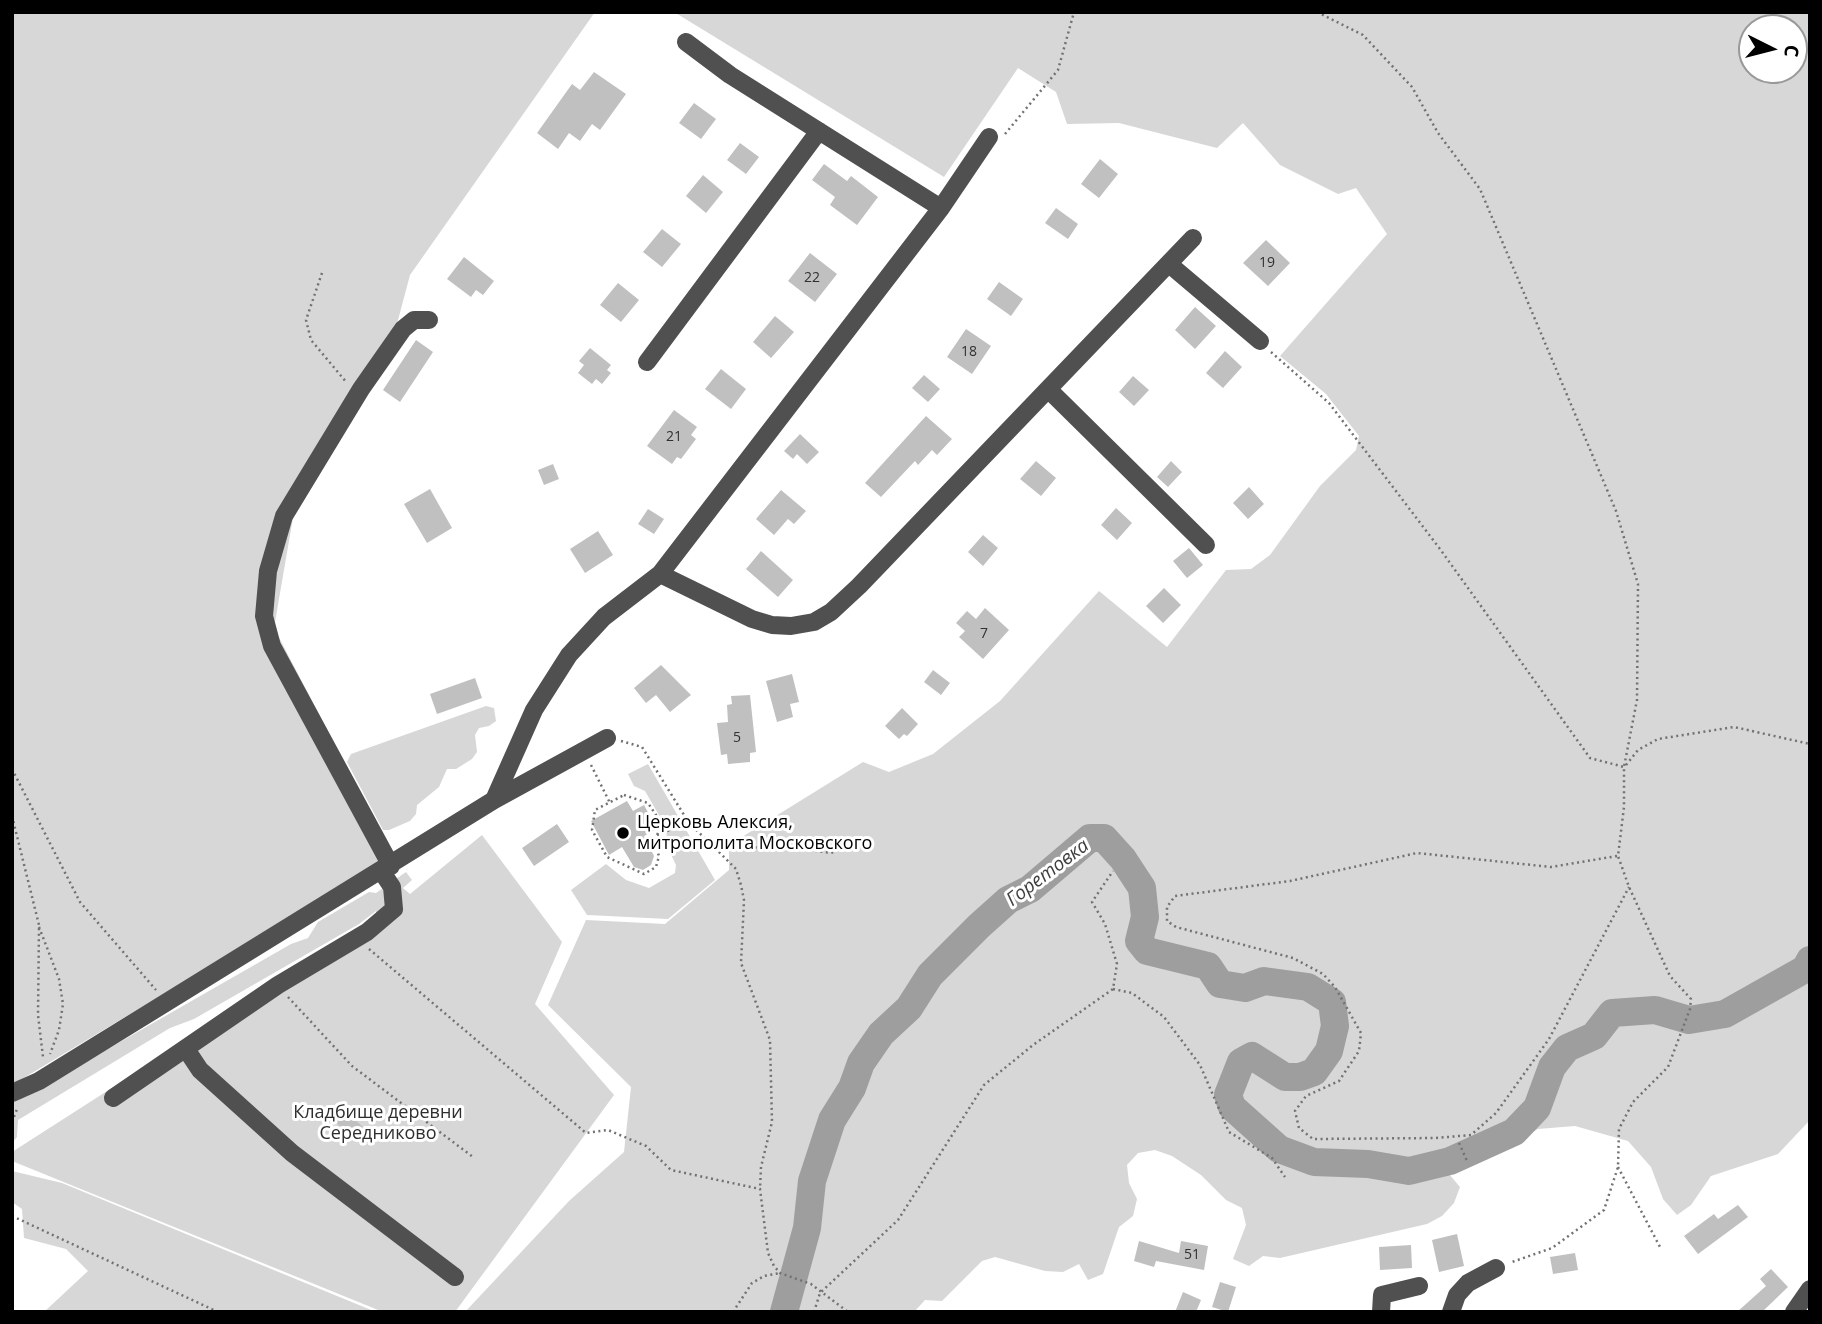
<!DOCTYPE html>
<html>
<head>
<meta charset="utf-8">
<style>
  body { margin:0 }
  #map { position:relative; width:1822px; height:1324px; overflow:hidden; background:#fff; font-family:"Open Sans",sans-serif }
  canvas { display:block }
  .frame { position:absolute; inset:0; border:14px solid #000; pointer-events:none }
  .north { position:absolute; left:1738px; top:14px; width:70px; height:70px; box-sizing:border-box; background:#fff; border:2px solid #999; border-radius:50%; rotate:96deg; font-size:19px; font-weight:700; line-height:28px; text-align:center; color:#000 }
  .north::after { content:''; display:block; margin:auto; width:24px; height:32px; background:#000; clip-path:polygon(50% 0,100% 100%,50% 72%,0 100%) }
</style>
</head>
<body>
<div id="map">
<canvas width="1822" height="1324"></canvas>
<div class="frame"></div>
<div class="north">С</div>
</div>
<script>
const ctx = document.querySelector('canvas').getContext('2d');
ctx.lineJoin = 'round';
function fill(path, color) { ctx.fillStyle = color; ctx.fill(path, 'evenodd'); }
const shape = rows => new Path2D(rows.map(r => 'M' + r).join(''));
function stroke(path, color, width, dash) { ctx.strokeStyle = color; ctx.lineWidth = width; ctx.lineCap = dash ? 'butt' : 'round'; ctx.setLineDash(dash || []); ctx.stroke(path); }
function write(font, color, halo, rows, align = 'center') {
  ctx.font = font + ' "Open Sans",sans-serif'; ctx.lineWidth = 6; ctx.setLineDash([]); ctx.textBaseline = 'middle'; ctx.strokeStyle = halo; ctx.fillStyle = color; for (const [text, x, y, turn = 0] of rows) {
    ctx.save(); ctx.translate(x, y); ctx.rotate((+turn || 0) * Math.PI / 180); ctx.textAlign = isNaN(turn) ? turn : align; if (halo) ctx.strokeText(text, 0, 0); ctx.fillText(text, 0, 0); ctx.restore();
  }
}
const green = shape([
  [12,12,595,12,410,275,385,369,295,506,274,628,388,846,379,864,12,1085],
  [674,12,1810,12,1810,1120,1778,1154,1711,1176,1691,1205,1677,1215,1663,1199,1651,1167,1628,1141,1575,1126,1538,1129,1449,1174,1460,1187,1454,1203,1442,1216,1427,1224,1280,1258,1263,1256,1249,1266,1233,1259,1246,1225,1242,1208,1226,1200,1201,1175,1172,1156,1155,1150,1138,1153,1127,1165,1129,1183,1137,1199,1133,1216,1119,1227,1103,1274,1088,1280,1079,1264,1063,1272,1045,1271,995,1257,982,1261,942,1301,925,1300,914,1312,465,1312,569,1201,624,1152,631,1087,548,1005,586,920,665,924,729,870,729,845,863,762,889,772,933,754,1000,701,1099,591,1167,647,1226,570,1251,569,1270,555,1320,486,1356,450,1359,436,1326,394,1280,356,1387,234,1356,188,1338,194,1280,165,1243,123,1217,148,1119,123,1067,124,1056,92,1018,68,944,177],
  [1752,28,1794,28,1794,70,1752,70],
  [486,706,494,708,496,721,489,726,479,728,475,735,477,752,472,759,456,769,447,769,439,787,417,805,416,814,410,821,389,830,383,830,347,762,351,754],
  [648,764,715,880,668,919,587,915,571,890,606,864,626,880,649,888,675,873,676,865,666,844,667,829,645,791,634,786,628,774],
  [482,835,562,942,535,1004,614,1095,455,1312,383,1312,12,1161,12,1152,366,925,376,917,376,911,359,924,194,1019,170,1028,18,1120,17,1137,12,1143,12,1101,31,1093,291,944,308,938,318,922,369,892,376,893,406,872,412,880,403,888,410,894],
  [12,1171,62,1183,376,1312,44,1312,88,1271,66,1249,24,1238,22,1209,12,1202]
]);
const river = shape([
  [784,1312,807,1228,812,1181,832,1120,852,1088,861,1063,881,1034,909,1008,930,975,979,926,1008,900,1030,889,1090,838,1104,838,1123,859,1142,888,1145,917,1139,941,1147,951,1208,966,1220,984,1245,988,1264,981,1308,987,1332,1002,1335,1026,1329,1051,1314,1072,1300,1077,1285,1077,1252,1056,1241,1062,1228,1095,1232,1107,1279,1149,1314,1162,1368,1164,1409,1171,1450,1161,1514,1132,1537,1108,1552,1067,1567,1048,1594,1036,1612,1013,1655,1010,1689,1020,1725,1014,1805,969,1810,960]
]);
const building = shape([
  [594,72,626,94,600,130,592,124,580,141,569,133,558,149,537,133,572,84,580,90],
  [694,103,716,119,701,139,679,123],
  [740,143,759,157,746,174,727,160],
  [1100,159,1118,174,1099,198,1081,184],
  [824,164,847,181,851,176,878,197,857,225,830,205,835,197,812,180],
  [703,175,723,192,706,213,686,196],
  [1056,208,1078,224,1068,239,1045,223],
  [662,229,681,244,662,267,643,252],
  [1266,240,1290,263,1268,286,1243,263],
  [810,253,837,274,815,302,788,281],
  [464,257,494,281,483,295,476,290,471,297,447,279],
  [999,282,1023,299,1011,316,987,299],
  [618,283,639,300,621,322,600,305],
  [1195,307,1216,326,1195,349,1175,330],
  [775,316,794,332,771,358,753,342],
  [966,329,991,346,972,374,947,357],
  [416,340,433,352,400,402,383,390],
  [590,348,611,365,607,370,611,373,602,384,596,379,592,384,578,373,584,365,579,361],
  [1225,351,1242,367,1223,388,1206,373],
  [721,369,746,389,731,409,705,389],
  [924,375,940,389,928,402,912,388],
  [1133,376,1149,390,1134,406,1119,392],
  [674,410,697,427,691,435,696,439,681,459,677,457,672,464,647,446],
  [926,416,952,439,937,455,932,450,918,465,915,461,881,497,865,483],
  [800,434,819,452,807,464,797,454,793,459,784,451],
  [1036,461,1056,478,1041,496,1020,479],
  [1171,461,1182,472,1168,487,1157,477],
  [553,464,559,479,544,485,538,470],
  [1249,487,1264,504,1248,519,1233,503],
  [430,489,452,528,427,543,404,504],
  [781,490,806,511,794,524,788,519,774,535,756,519],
  [1116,508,1132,523,1117,540,1101,525],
  [648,509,664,519,654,534,638,524],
  [598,531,613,555,585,573,570,549],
  [983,535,998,548,983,566,968,552],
  [1189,548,1203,565,1187,578,1173,561],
  [761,551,793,580,778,597,746,569],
  [1164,588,1181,605,1163,623,1146,606],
  [985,608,1009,630,983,659,959,637,965,631,956,623,967,611,976,619],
  [661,665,691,695,670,712,656,695,646,703,634,688],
  [933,670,950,683,941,695,924,682],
  [792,674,799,702,790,704,793,717,777,722,766,681],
  [475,678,482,698,437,714,430,694],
  [750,695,756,752,750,753,750,762,728,764,727,754,721,755,717,723,728,722,727,705,732,704,731,696],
  [902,708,918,724,907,736,904,734,899,739,885,726],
  [627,801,633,811,644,805,657,829,644,836,654,856,651,865,643,870,634,867,622,847,609,855,591,821],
  [557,824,569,842,534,866,522,848],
  [343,1109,363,1127,353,1138,333,1120],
  [1738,1205,1748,1217,1698,1254,1684,1236,1714,1214,1718,1219],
  [1457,1234,1464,1266,1439,1272,1432,1240],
  [1139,1241,1179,1253,1181,1241,1208,1246,1204,1270,1156,1261,1154,1267,1134,1261],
  [1411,1245,1412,1268,1380,1270,1379,1247],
  [1575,1253,1578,1270,1553,1274,1550,1257],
  [1771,1269,1788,1287,1762,1312,1737,1312,1766,1286,1760,1279],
  [1220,1282,1236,1287,1228,1312,1212,1307],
  [1183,1292,1201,1300,1196,1312,1175,1312]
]);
const path = shape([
  [1317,12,1363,35,1412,87,1438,133,1480,189,1616,511,1638,584,1637,700,1624,767,1624,807,1618,856,1629,887,1670,976,1691,999,1690,1009,1668,1067,1633,1102,1619,1129,1618,1167,1604,1210,1552,1248,1512,1262],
  [1005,134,1058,70,1074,12],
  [322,273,306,320,311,340,347,383],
  [1271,352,1329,403,1440,549,1590,758,1624,767],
  [621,741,642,747,689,823,715,848,787,847,831,853,838,850],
  [591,765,610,803],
  [1626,765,1638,750,1658,739,1734,727,1810,744],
  [12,769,80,902,156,990],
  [624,795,648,803,662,824,654,842,659,856,656,867,644,874,607,857,592,830,595,810,624,795],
  [12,816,39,925,38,1015,43,1057],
  [657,835,689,823],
  [715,848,736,869,741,885,744,900,741,963,770,1040,772,1122,761,1167,760,1189],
  [1617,856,1551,867,1417,853,1290,881,1175,896,1167,907,1167,921,1176,927,1293,958,1323,974,1335,987,1361,1033,1359,1051,1339,1081,1306,1096,1295,1111,1299,1128,1313,1139,1436,1138,1471,1135,1496,1113,1549,1039,1629,887],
  [39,927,59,979,63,1004,59,1030,50,1054],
  [369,949,586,1133,608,1130,646,1146,671,1170,760,1189,768,1253,774,1266,780,1273,811,1284,848,1312],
  [1113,989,1132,993,1164,1017,1200,1065,1229,1132,1272,1158,1285,1177],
  [288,997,352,1066,473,1157],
  [12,1122,17,1109],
  [1459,1143,1467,1161],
  [1618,1167,1660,1247],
  [12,1216,218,1312],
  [733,1312,752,1283,764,1276,780,1273],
  [814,1312,820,1293,898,1220,984,1085,1033,1045,1113,989,1117,964,1105,924,1092,902,1113,871]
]);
const minor = shape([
  [686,42,730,75,941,208],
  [1169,264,1260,341],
  [647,362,819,131],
  [1048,389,1206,545],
  [660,574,752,619,772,625,791,626,814,622,831,612,859,586,1193,238],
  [494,800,534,710,569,655,604,617,660,574,941,208,989,137],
  [391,866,272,646,264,616,268,571,284,516,361,389,403,329,414,320,429,320],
  [186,1049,200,1070,292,1153,455,1277],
  [12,1093,39,1081,494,800,607,738],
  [113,1098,278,985,367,932,394,909,392,887,382,872],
  [1381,1312,1382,1295,1419,1286],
  [1451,1312,1457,1295,1468,1283,1496,1268],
  [1794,1312,1810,1289]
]);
const markers = [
  [623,833,7,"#000"]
];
const numberNames = [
  ["19",1267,263],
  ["22",812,278],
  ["18",969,352],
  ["21",674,437],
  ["7",984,634],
  ["5",737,738],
  ["51",1192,1255]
];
const poiNames = [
  ["Церковь Алексия,",637,823],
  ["митрополита Московского",637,844]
];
const parkNames = [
  ["Кладбище деревни",378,1113],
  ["Середниково",378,1134]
];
const waterNames = [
  ["Горетовка",1048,873,-37]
];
fill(green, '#d7d7d7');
stroke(river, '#9e9e9e', 28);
fill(building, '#c0c0c0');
stroke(path, '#727272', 2.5, [2, 3.5]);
stroke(minor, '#505050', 18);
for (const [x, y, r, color] of markers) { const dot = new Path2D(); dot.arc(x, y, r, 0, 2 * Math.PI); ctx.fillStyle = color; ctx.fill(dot); stroke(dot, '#fff', 2.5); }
write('14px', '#303030', null, numberNames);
write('18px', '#000', '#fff', poiNames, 'left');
write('18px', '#2e2e2e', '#fff', parkNames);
write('italic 19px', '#3f3f3f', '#fff', waterNames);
</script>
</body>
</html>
